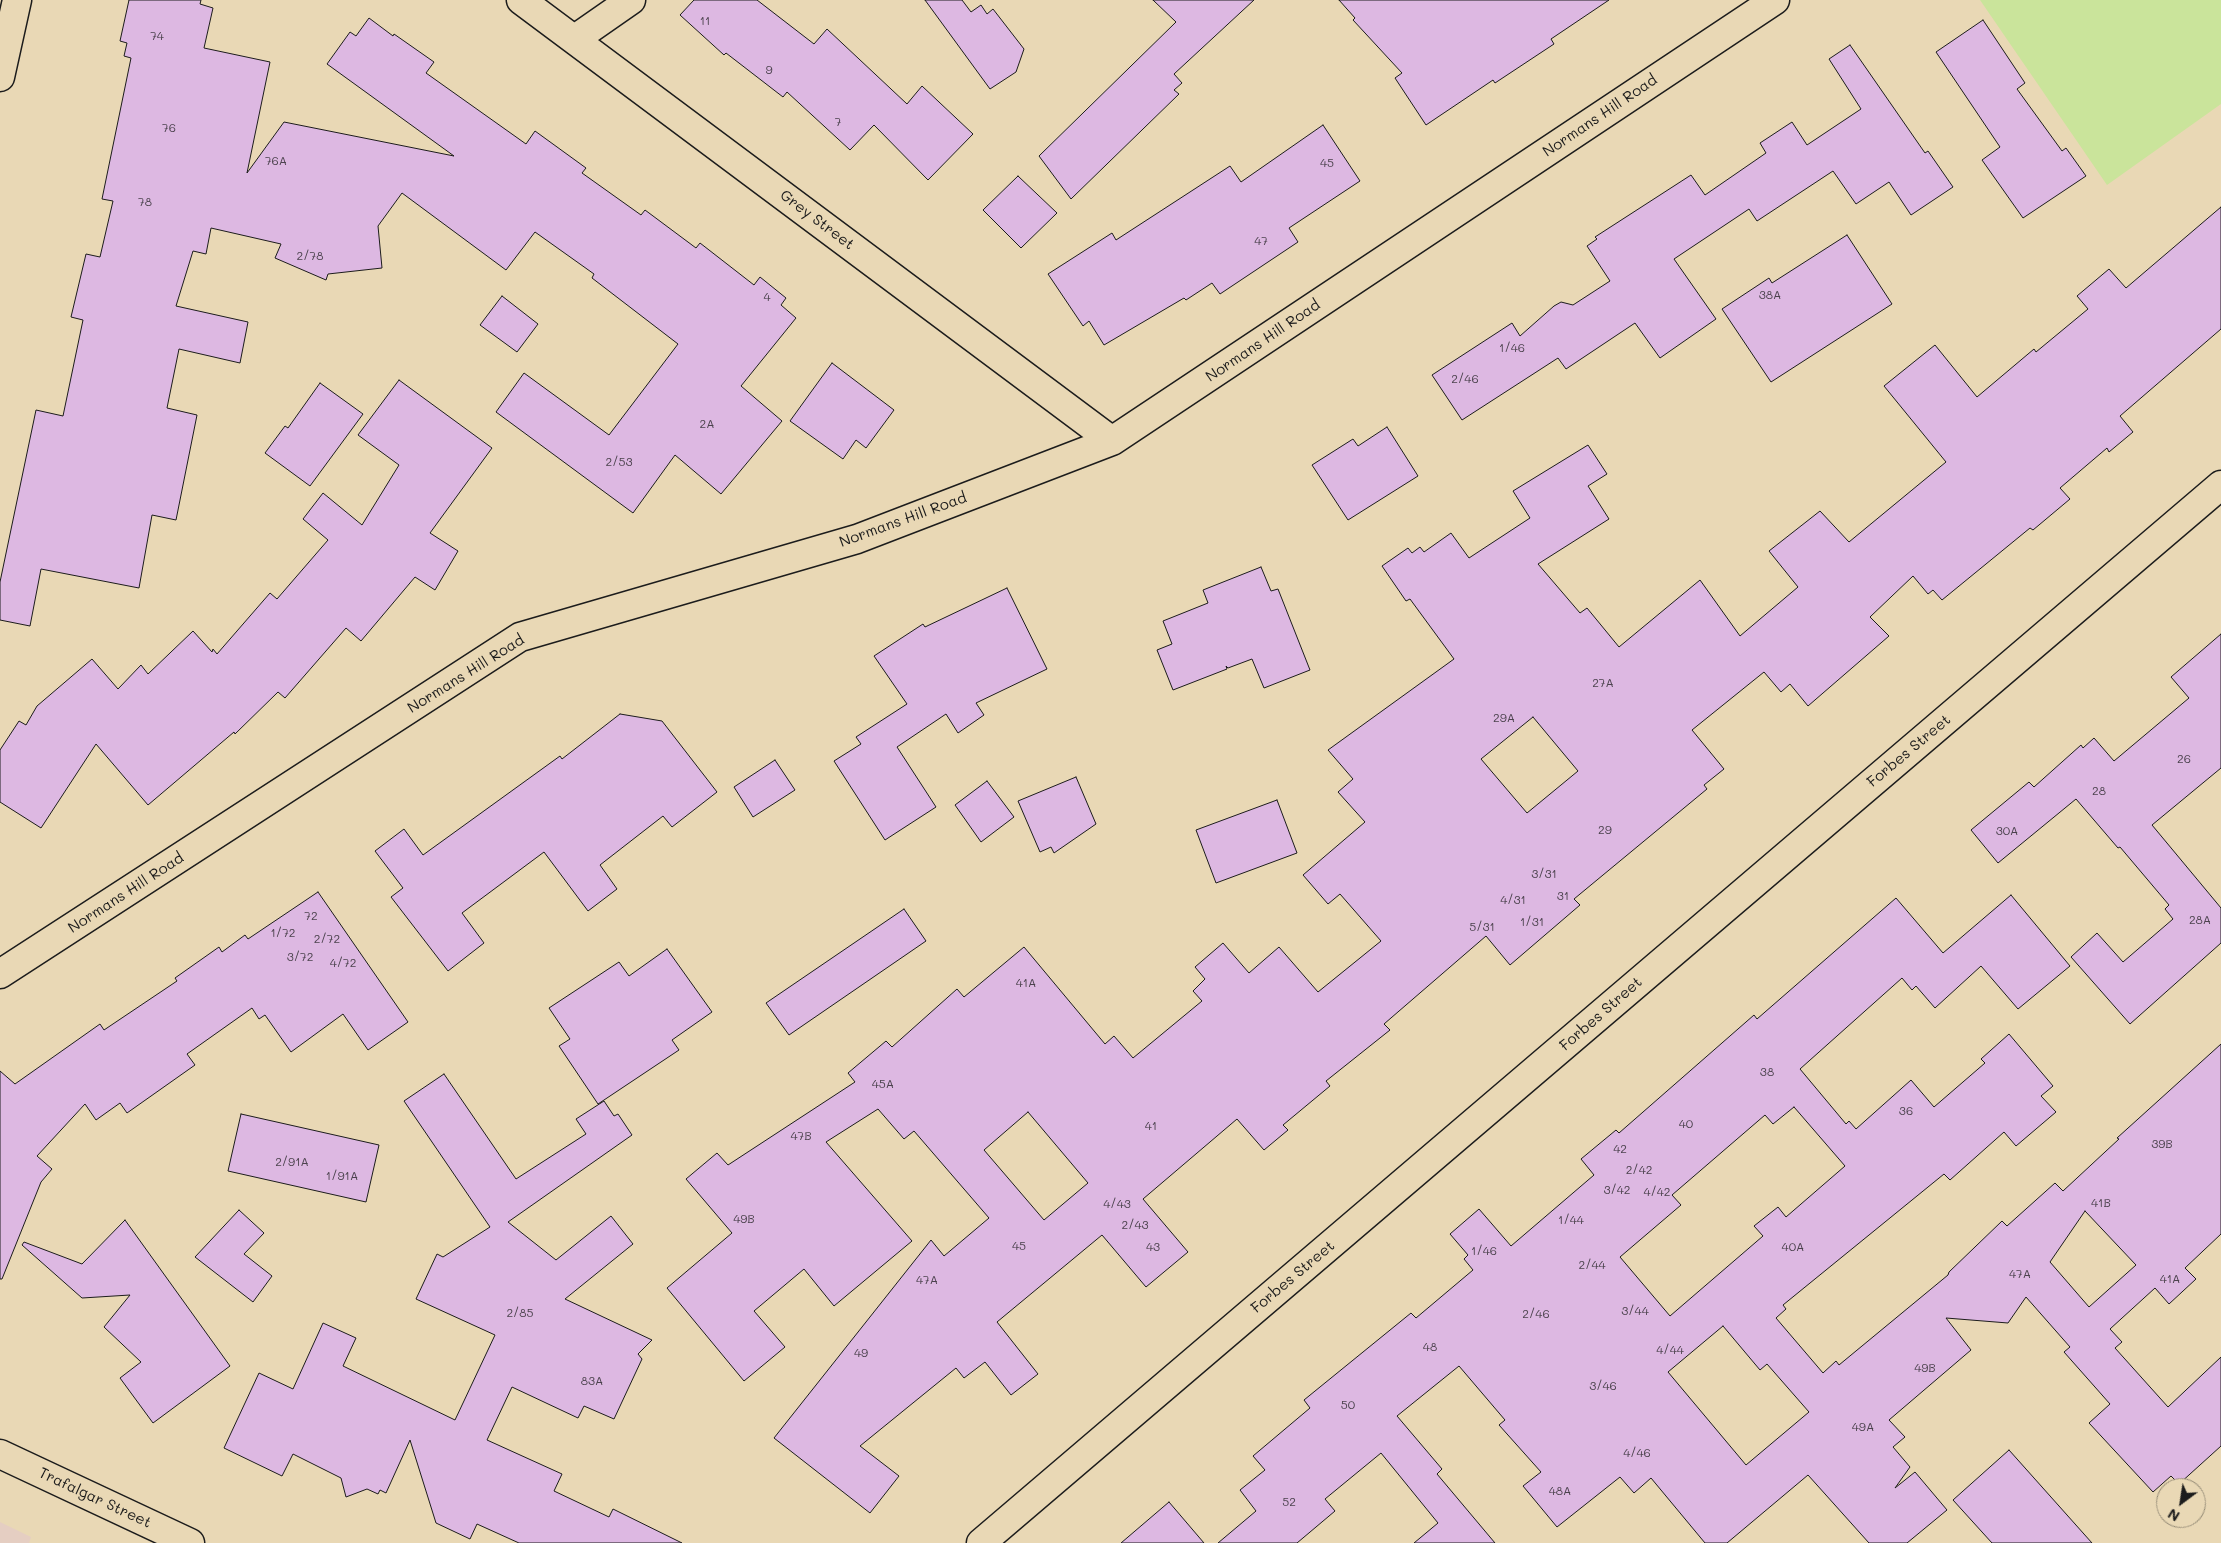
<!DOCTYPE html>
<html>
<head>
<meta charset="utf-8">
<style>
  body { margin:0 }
  #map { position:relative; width:2221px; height:1543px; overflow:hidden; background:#e9d8b5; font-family:Mali,sans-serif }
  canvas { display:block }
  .north { position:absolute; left:2156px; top:1478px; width:50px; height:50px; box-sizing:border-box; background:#e9d8b5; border:1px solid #978d78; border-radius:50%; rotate:211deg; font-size:14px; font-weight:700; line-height:20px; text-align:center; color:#1c1c1c }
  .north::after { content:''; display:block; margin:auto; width:18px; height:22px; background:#1c1c1c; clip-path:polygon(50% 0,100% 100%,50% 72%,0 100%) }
</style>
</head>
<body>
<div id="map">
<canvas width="2221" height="1543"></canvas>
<div class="north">N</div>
</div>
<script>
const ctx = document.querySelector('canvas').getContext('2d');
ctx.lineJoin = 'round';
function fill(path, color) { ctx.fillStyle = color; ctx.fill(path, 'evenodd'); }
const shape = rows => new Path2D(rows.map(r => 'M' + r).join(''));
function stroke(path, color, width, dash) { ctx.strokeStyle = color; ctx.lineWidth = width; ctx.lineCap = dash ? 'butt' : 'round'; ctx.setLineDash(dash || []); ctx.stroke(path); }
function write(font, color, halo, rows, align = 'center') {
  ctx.font = font + ' Mali,sans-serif'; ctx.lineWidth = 4; ctx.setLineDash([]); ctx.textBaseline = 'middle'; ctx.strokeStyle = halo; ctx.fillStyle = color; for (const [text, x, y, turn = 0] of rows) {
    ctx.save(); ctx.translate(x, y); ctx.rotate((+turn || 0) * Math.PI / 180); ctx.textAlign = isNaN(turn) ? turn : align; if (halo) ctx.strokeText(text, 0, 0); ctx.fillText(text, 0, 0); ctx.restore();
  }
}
const built = shape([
  [0,1522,31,1537,29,1543,0,1543]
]);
const green = shape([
  [1980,0,2221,0,2221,104,2107,185]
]);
const building = shape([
  [129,0,201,0,200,4,213,8,204,48,270,62,247,173,284,122,454,156,327,64,350,32,356,36,369,18,393,36,394,34,434,62,426,73,526,144,535,131,586,168,582,173,641,215,645,210,696,248,700,243,754,285,760,277,786,298,781,305,796,318,741,386,782,421,721,494,675,455,633,513,496,412,524,373,609,435,678,344,592,278,594,274,535,232,506,270,402,193,378,226,382,268,328,274,326,280,275,258,281,244,211,228,206,254,193,251,176,306,248,322,240,363,179,349,167,408,197,415,176,520,152,515,139,588,41,569,30,626,0,620,0,582,36,410,63,416,83,320,71,317,86,254,100,257,113,201,102,199,131,58,124,56,127,43,120,41,129,0],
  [694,0,757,0,814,44,827,29,907,104,922,86,973,134,928,180,874,125,850,150,787,92,783,97,726,53,724,55,680,15,694,0],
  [925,0,962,0,971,12,981,5,987,14,993,9,1024,49,1016,72,990,89,925,0],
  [1153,0,1254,0,1174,74,1182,83,1174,90,1179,94,1071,199,1039,156,1176,22,1153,0],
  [1339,0,1609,0,1551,39,1554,44,1495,83,1493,80,1426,125,1395,78,1402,73,1353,20,1355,18,1339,0],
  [1983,20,2025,83,2017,89,2062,151,2066,148,2086,176,2023,218,1982,160,2000,147,1936,52,1983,20],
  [1850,45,1925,153,1928,151,1953,187,1911,215,1889,182,1856,204,1833,171,1757,221,1749,209,1674,259,1716,319,1660,358,1635,323,1566,369,1558,358,1462,420,1432,375,1512,323,1520,336,1554,306,1561,302,1573,305,1610,281,1587,246,1597,239,1595,237,1691,175,1705,195,1766,153,1760,143,1792,122,1807,145,1861,109,1829,59,1850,45],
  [1323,125,1360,181,1289,228,1298,242,1220,294,1212,283,1186,300,1184,298,1104,345,1089,321,1083,326,1048,274,1112,233,1116,240,1230,166,1241,182,1323,125],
  [1018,176,1057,213,1021,248,983,210,1018,176],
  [2221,207,2221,329,2120,416,2133,432,2109,452,2107,448,2060,488,2070,499,2033,530,2030,528,1942,600,1933,590,1928,594,1913,576,1870,617,1889,636,1808,706,1790,684,1781,692,1764,672,1692,730,1724,769,1704,785,1707,789,1574,899,1580,905,1510,965,1486,936,1384,1024,1390,1030,1326,1081,1330,1086,1283,1125,1288,1130,1264,1150,1237,1119,1143,1199,1188,1252,1146,1287,1102,1235,997,1322,1038,1374,1011,1395,985,1362,964,1378,956,1368,860,1446,899,1476,870,1513,774,1438,931,1240,944,1256,989,1218,914,1131,904,1139,878,1109,826,1142,912,1241,834,1306,804,1269,754,1311,785,1347,744,1381,667,1288,732,1233,686,1179,717,1153,728,1165,855,1082,848,1073,886,1041,892,1047,957,989,964,997,1024,947,1105,1044,1114,1036,1133,1058,1202,1001,1193,991,1205,979,1195,967,1223,943,1249,973,1279,947,1318,992,1381,941,1340,894,1328,904,1303,875,1365,822,1338,792,1353,779,1328,750,1454,659,1410,599,1406,601,1382,566,1408,548,1412,553,1420,547,1424,552,1451,533,1469,558,1530,518,1513,491,1588,445,1607,474,1588,486,1609,519,1538,564,1580,613,1587,608,1619,647,1700,580,1740,636,1798,587,1769,551,1820,511,1849,542,1946,462,1884,386,1935,345,1977,397,2034,349,2036,352,2088,309,2077,296,2109,269,2126,288,2221,207],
  [1533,717,1578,771,1527,813,1481,759,1533,717],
  [1028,1112,1088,1183,1044,1220,984,1150,1028,1112],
  [1847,235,1892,304,1771,382,1722,309,1769,278,1772,283,1847,235],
  [502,296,538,324,517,352,480,325,502,296],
  [832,363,894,410,866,448,856,440,843,459,790,421,832,363],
  [399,380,492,448,430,533,458,551,435,590,415,577,361,641,346,628,285,698,278,692,235,734,234,732,148,805,96,744,41,828,0,802,0,750,19,721,26,725,37,706,92,659,118,689,141,665,148,674,193,631,212,652,213,649,217,654,270,593,277,599,328,540,303,519,323,493,362,525,399,465,358,435,399,380],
  [320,383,363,414,310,486,265,453,285,426,288,428,320,383],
  [1387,427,1418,476,1348,520,1312,465,1353,439,1358,446,1387,427],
  [1261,567,1271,591,1278,589,1310,670,1264,688,1252,659,1228,668,1226,666,1227,669,1173,690,1157,650,1172,644,1163,621,1208,603,1203,590,1261,567],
  [1007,588,1047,669,976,703,984,715,958,733,946,714,897,747,936,807,885,840,834,761,861,744,856,737,907,704,874,656,923,624,925,627,1007,588],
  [2221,634,2221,768,2152,825,2221,908,2221,943,2130,1024,2071,957,2097,933,2123,962,2173,919,2165,909,2169,905,2120,847,2118,848,2076,799,1998,863,1971,830,2029,782,2034,787,2081,745,2083,748,2094,738,2114,761,2189,698,2171,677,2221,634],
  [620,714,662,721,717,792,672,827,663,816,600,865,617,889,588,911,544,852,462,913,484,943,448,971,391,897,403,888,375,851,404,829,423,855,560,756,562,759,620,714],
  [775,760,795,790,753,817,734,787,775,760],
  [1076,777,1096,824,1054,853,1051,847,1040,852,1018,801,1076,777],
  [987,781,1014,817,981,842,955,805,987,781],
  [1277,800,1297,853,1216,883,1196,830,1277,800],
  [318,892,408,1022,368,1050,343,1014,291,1052,265,1015,259,1019,252,1008,187,1054,195,1065,127,1113,120,1103,96,1120,85,1104,37,1156,52,1169,41,1182,2,1279,0,1279,0,1071,15,1084,100,1024,104,1030,177,981,175,978,219,947,222,952,245,935,248,939,318,892],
  [2011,895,2070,966,2018,1009,1981,966,1935,1008,1916,986,1912,990,1902,978,1800,1069,1846,1124,1849,1121,1856,1129,1911,1080,1934,1107,1985,1063,1981,1059,2009,1034,2053,1086,2041,1096,2056,1112,2016,1146,2004,1132,1950,1180,1944,1174,1783,1305,1786,1309,1776,1318,1823,1373,1836,1361,1839,1365,1948,1275,1949,1272,2002,1221,2007,1226,2055,1183,2063,1191,2119,1139,2117,1138,2221,1044,2221,1234,2185,1268,2196,1279,2169,1304,2155,1288,2110,1329,2122,1342,2115,1348,2168,1407,2221,1357,2221,1446,2179,1484,2171,1476,2153,1492,2089,1423,2110,1404,2064,1352,2070,1347,2026,1297,2008,1323,1946,1318,1971,1350,1889,1420,1905,1437,1893,1447,1910,1467,1895,1488,1915,1472,1947,1510,1907,1543,1869,1543,1808,1475,1727,1543,1705,1543,1651,1478,1634,1493,1620,1477,1557,1527,1523,1486,1541,1472,1499,1425,1505,1420,1459,1366,1397,1416,1442,1469,1437,1474,1495,1543,1414,1543,1438,1523,1381,1453,1325,1499,1335,1511,1297,1543,1218,1543,1256,1511,1240,1490,1265,1470,1253,1456,1310,1408,1304,1400,1411,1313,1416,1318,1473,1270,1464,1259,1468,1255,1450,1234,1479,1209,1511,1246,1594,1175,1581,1159,1616,1130,1619,1133,1754,1015,1757,1019,1896,898,1943,953,2011,895],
  [1794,1107,1845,1166,1786,1217,1778,1207,1754,1226,1763,1236,1670,1316,1620,1257,1681,1205,1672,1195,1765,1115,1773,1124,1794,1107],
  [2085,1211,2136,1265,2089,1307,2050,1262,2085,1211],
  [1723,1326,1760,1370,1767,1364,1809,1412,1746,1465,1668,1372,1723,1326],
  [904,909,926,941,789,1035,766,1003,904,909],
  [667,949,712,1012,672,1040,679,1050,598,1104,559,1046,570,1039,549,1008,619,962,629,976,667,949],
  [444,1074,516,1179,586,1134,576,1119,604,1101,614,1116,618,1114,632,1135,508,1222,556,1260,611,1216,633,1244,565,1299,652,1340,638,1354,642,1359,614,1419,584,1406,578,1418,512,1387,487,1440,562,1474,554,1491,609,1517,613,1509,682,1543,519,1543,477,1524,470,1539,436,1523,410,1440,386,1493,380,1490,378,1494,367,1489,346,1497,341,1478,293,1454,282,1476,224,1448,259,1373,293,1389,323,1323,356,1338,343,1366,455,1420,495,1335,416,1299,437,1254,443,1257,490,1227,404,1101,444,1074],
  [241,1114,379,1145,366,1202,228,1171,241,1114],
  [239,1210,264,1233,244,1254,272,1276,253,1302,195,1257,239,1210],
  [125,1220,230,1366,153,1423,120,1378,141,1362,104,1327,130,1295,82,1298,22,1245,24,1242,82,1264,125,1220],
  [2009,1450,2092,1543,1992,1543,1953,1500,2009,1450],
  [1169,1502,1204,1543,1121,1543,1169,1502]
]);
const minor = shape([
  [521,0,1112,441],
  [575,39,631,0],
  [0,974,520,637,857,539,1112,441,1775,0],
  [981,1543,2221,485]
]);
const tertiary = shape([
  [0,77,17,0]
]);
const secondary = shape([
  [0,1454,190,1543]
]);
const numberNames = [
  ["11",705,21],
  ["74",157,36],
  ["9",769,70],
  ["7",838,122],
  ["76",169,128],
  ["76A",276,161],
  ["45",1327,163],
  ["78",145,202],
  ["47",1261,241],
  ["2/78",310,256],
  ["38A",1770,295],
  ["4",767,297],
  ["1/46",1512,348],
  ["2/46",1465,379],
  ["2A",707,424],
  ["2/53",619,462],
  ["27A",1603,683],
  ["29A",1504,718],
  ["26",2184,759],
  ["28",2099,791],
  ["29",1605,830],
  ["30A",2007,831],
  ["3/31",1544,874],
  ["31",1563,896],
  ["4/31",1513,900],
  ["72",311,916],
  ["28A",2200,920],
  ["1/31",1532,922],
  ["5/31",1482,927],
  ["1/72",283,933],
  ["2/72",327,939],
  ["3/72",300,957],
  ["4/72",343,963],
  ["41A",1026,983],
  ["38",1767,1072],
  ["45A",883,1084],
  ["36",1906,1111],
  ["40",1686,1124],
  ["41",1151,1126],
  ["47B",801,1136],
  ["39B",2162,1144],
  ["42",1620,1149],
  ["2/91A",292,1162],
  ["2/42",1639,1170],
  ["1/91A",342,1176],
  ["3/42",1617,1190],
  ["4/42",1657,1192],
  ["41B",2101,1203],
  ["4/43",1117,1204],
  ["49B",744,1219],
  ["1/44",1571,1220],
  ["2/43",1135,1225],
  ["45",1019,1246],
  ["43",1153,1247],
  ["40A",1793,1247],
  ["1/46",1484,1251],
  ["2/44",1592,1265],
  ["47A",2020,1274],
  ["41A",2170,1279],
  ["47A",927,1280],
  ["3/44",1635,1311],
  ["2/85",520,1313],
  ["2/46",1536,1314],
  ["48",1430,1347],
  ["4/44",1670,1350],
  ["49",861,1353],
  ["49B",1925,1368],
  ["83A",592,1381],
  ["3/46",1603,1386],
  ["50",1348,1405],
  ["49A",1863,1427],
  ["4/46",1637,1453],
  ["48A",1560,1491],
  ["52",1289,1502]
];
const streetNames = [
  ["Normans Hill Road",1600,116,-34],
  ["Grey Street",817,220,37],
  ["Normans Hill Road",1263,341,-34],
  ["Normans Hill Road",903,520,-20],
  ["Normans Hill Road",466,674,-32],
  ["Forbes Street",1909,751,-40],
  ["Normans Hill Road",126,893,-33],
  ["Forbes Street",1601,1014,-41],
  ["Forbes Street",1293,1277,-40],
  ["Trafalgar Street",95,1498,25]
];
fill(built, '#e5cec2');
fill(green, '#cae49b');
fill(building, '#ddb8e2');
stroke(building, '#1c1c1c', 1);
stroke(minor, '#1c1c1c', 31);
stroke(tertiary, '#1c1c1c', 31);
stroke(secondary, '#1c1c1c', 31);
stroke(minor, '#e9d8b5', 28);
stroke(tertiary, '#e9d8b5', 28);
stroke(secondary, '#e9d8b5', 28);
write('12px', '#4c434e', null, numberNames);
write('15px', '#1c1c1c', '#e9d8b5', streetNames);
</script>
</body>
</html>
